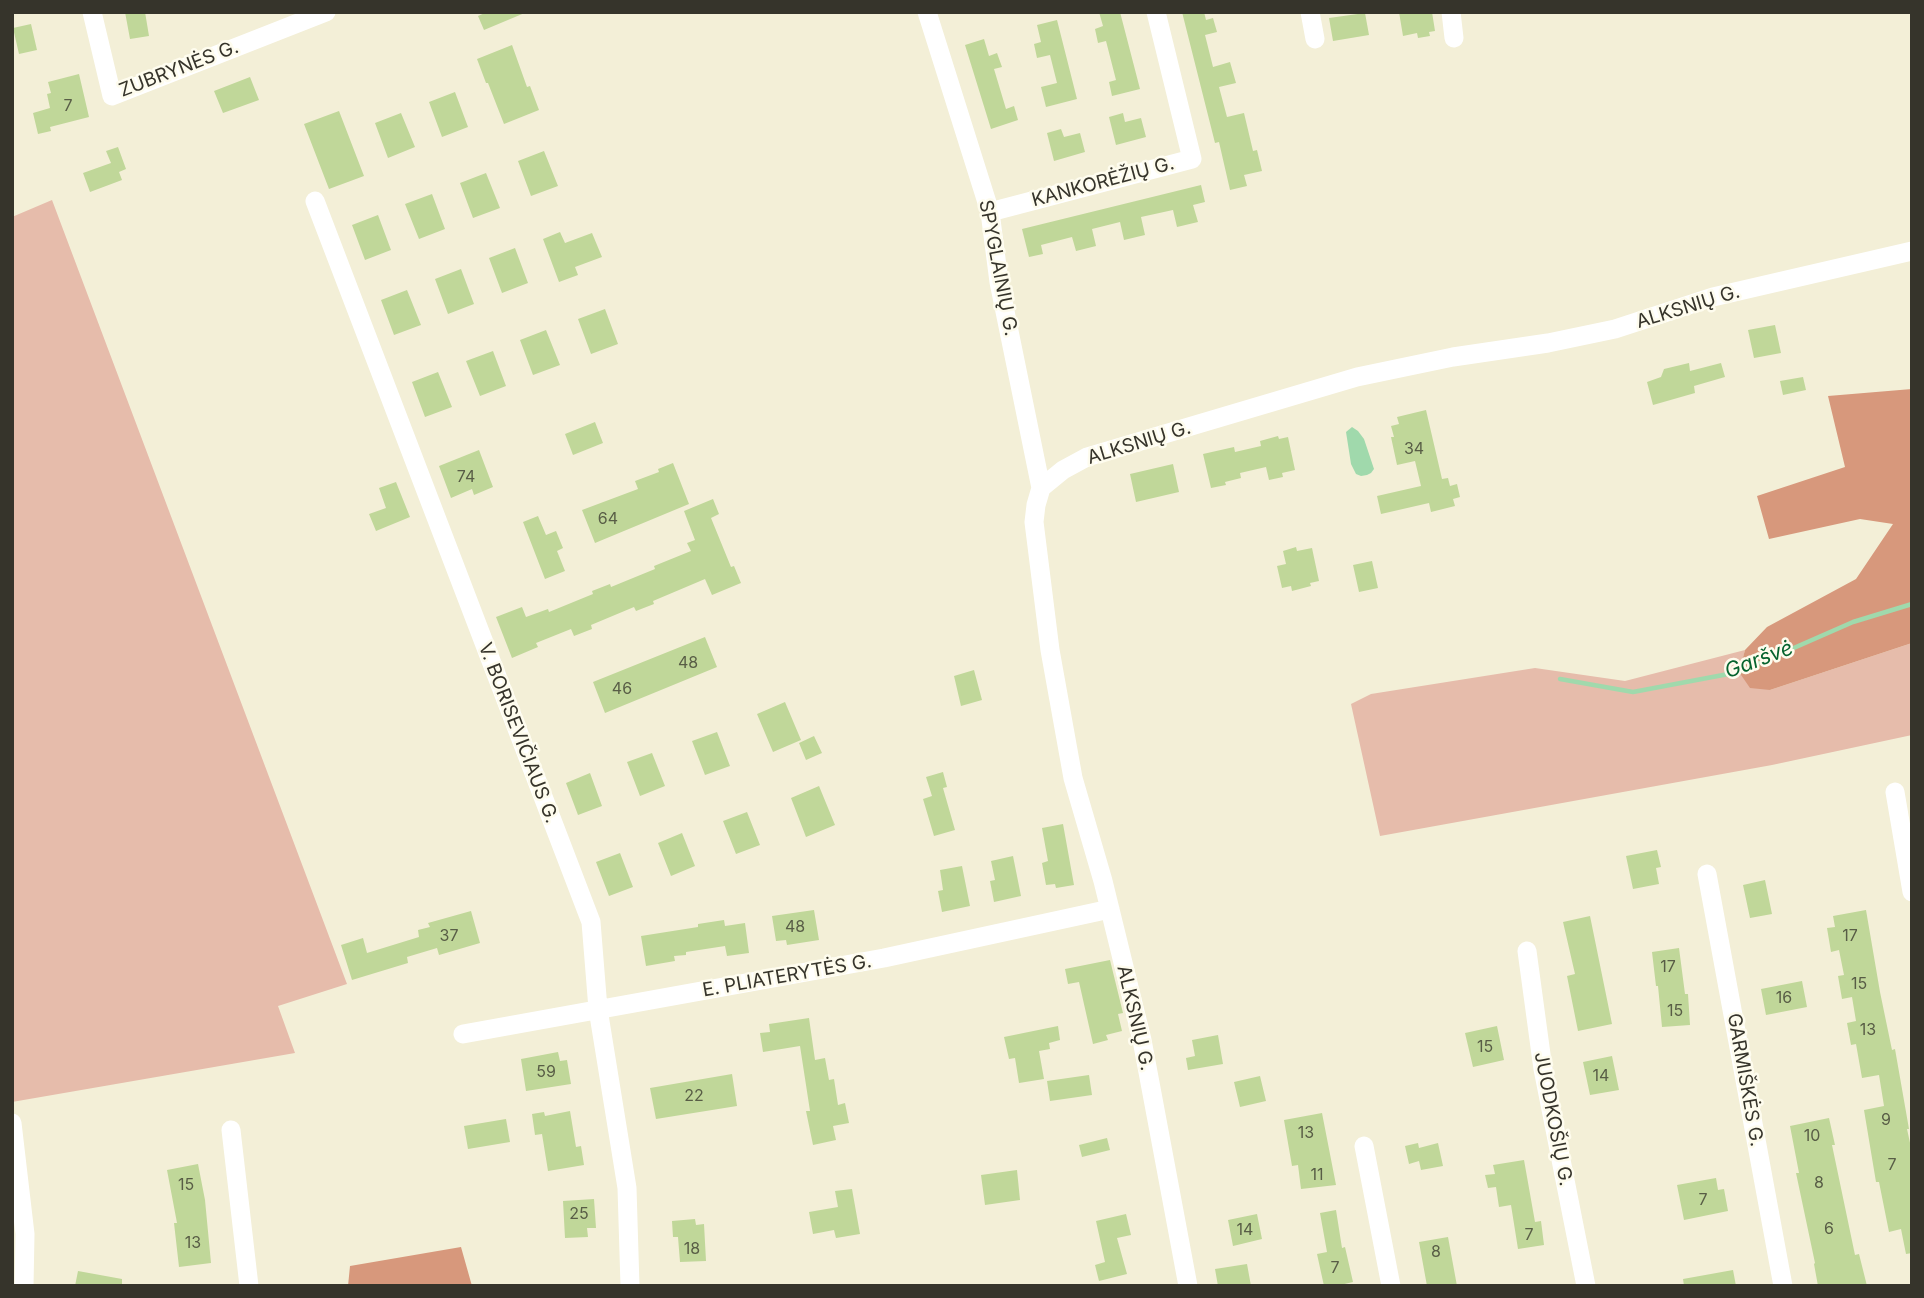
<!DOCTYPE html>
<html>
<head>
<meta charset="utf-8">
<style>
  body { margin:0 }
  #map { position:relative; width:1924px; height:1298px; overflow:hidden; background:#f3efd7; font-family:Inter,sans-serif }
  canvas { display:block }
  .frame { position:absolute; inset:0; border:14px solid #36342b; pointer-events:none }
</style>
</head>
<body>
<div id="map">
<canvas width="1924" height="1298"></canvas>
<div class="frame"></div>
</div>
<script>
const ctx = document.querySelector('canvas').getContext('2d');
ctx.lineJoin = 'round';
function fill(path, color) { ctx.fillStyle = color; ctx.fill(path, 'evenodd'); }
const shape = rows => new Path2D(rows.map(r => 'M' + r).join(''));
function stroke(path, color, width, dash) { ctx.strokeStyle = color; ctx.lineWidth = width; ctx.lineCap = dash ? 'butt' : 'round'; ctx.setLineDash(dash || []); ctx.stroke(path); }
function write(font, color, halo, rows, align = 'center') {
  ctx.font = font + ' Inter,sans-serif'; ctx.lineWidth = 5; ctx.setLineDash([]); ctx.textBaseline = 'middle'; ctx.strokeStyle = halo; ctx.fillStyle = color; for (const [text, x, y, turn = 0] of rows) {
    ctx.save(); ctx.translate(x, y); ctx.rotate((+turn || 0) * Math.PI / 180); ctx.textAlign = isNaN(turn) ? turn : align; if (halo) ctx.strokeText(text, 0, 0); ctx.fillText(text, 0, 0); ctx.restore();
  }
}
const green = shape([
  [52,200,347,984,278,1006,295,1053,12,1102,12,217],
  [1912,643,1912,735,1772,765,1380,836,1351,704,1371,694,1535,668,1625,681,1745,650,1739,673,1770,690]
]);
const forest = shape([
  [1912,389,1912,643,1770,690,1750,688,1739,672,1745,650,1767,627,1856,579,1893,524,1860,519,1769,539,1757,496,1845,467,1828,396],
  [461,1247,472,1286,348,1286,350,1266]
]);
const water = shape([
  [1352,427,1358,431,1364,439,1374,469,1371,473,1367,475,1361,476,1356,474,1351,464,1346,432]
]);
const stream = shape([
  [1560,679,1633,692,1739,672,1853,622,1912,604]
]);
const building = shape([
  [125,12,145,12,149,36,130,39],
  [487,12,527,12,484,30,478,16],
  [1099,12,1120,12,1140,89,1112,96,1109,82,1116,80,1106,41,1098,43,1095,29,1103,26],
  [1182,12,1204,12,1206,20,1213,18,1217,32,1205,35,1213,67,1230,62,1236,83,1219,87,1227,117,1244,113,1253,151,1257,150,1262,171,1244,175,1247,186,1230,190,1219,142,1215,143],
  [1399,12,1432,12,1435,31,1429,32,1430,36,1418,38,1417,33,1403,36],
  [1365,13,1369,35,1333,41,1329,18],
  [1057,20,1077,99,1046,107,1041,87,1057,83,1050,55,1037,58,1034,44,1041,42,1037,25],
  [31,24,37,50,19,54,13,28],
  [984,39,989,56,997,53,1002,67,994,69,1006,109,1014,106,1018,120,991,129,965,45],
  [512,45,527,87,530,86,539,110,504,124,488,83,486,83,477,59],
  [79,74,89,117,50,127,51,131,38,134,33,113,50,108,47,94,51,93,48,82],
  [250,77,259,100,223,113,214,91],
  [455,92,468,127,442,137,429,102],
  [339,111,364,176,329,189,304,124],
  [401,113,415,147,388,158,375,123],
  [1123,113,1125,122,1141,118,1146,137,1116,145,1109,117],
  [1061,129,1064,137,1080,133,1085,152,1054,161,1047,133],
  [118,147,126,169,119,172,122,180,90,192,83,173,111,163,106,151],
  [544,151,558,186,531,196,518,161],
  [486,173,500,208,473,218,460,183],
  [1201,185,1205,202,1193,205,1198,222,1177,227,1173,210,1141,217,1145,235,1124,240,1120,222,1092,229,1096,246,1076,251,1072,237,1041,245,1043,254,1029,257,1022,229],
  [432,194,445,229,419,239,405,204],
  [378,215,391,250,365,260,352,225],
  [560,232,565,243,592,233,602,257,575,267,578,275,559,282,543,239],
  [515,248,528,283,502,293,489,258],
  [461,269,474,304,448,314,435,279],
  [407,290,421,325,394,335,381,300],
  [605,309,618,344,591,354,578,319],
  [1775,325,1781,353,1754,358,1748,330],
  [546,330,560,365,533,375,520,340],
  [493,351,506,386,480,396,466,361],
  [1689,363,1690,371,1721,363,1725,377,1694,386,1695,393,1653,405,1647,382,1661,377,1664,369],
  [438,372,452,407,425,417,412,382],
  [1803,377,1806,390,1783,395,1780,381],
  [1426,410,1442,479,1448,478,1450,486,1457,484,1460,497,1453,499,1455,506,1431,512,1429,503,1381,514,1377,496,1421,486,1415,461,1397,465,1391,437,1394,437,1391,426,1399,424,1397,417],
  [595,422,603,443,573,455,565,434],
  [1278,436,1279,439,1288,437,1295,470,1282,473,1283,477,1269,480,1266,467,1240,473,1241,478,1225,482,1226,485,1211,488,1203,454,1234,447,1235,452,1261,446,1260,441],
  [479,450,493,487,474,495,472,489,451,498,439,466],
  [673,463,689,504,595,543,582,510,638,489,635,481,659,472,658,469],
  [1173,464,1179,492,1136,502,1130,474],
  [396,482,410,517,376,531,369,514,386,508,379,488],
  [713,499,719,514,711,518,731,567,734,566,741,583,712,595,705,579,653,601,654,604,636,611,634,607,591,625,592,629,574,636,571,629,536,643,538,647,512,658,496,617,522,607,526,617,548,609,549,612,593,594,592,591,610,584,611,587,655,569,654,566,691,551,687,543,695,540,684,511],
  [538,516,546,535,556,531,563,548,557,551,565,571,545,579,523,522],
  [1296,547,1297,551,1312,548,1319,581,1310,583,1311,586,1292,591,1291,586,1282,588,1277,566,1286,564,1283,551],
  [1372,561,1378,588,1359,592,1353,565],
  [705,637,717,667,605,713,593,682],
  [974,670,982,700,961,706,954,676],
  [785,702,801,740,773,752,757,714],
  [717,732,730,766,705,775,692,741],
  [814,736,822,753,806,760,799,743],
  [652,753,665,786,640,796,627,762],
  [943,772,947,787,943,788,955,830,934,836,923,799,932,796,926,777],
  [590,773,602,806,578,815,566,783],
  [819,786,835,825,806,837,791,798],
  [747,812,760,845,736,854,723,821],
  [1063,824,1074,885,1056,888,1055,884,1046,885,1042,863,1048,861,1042,828],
  [682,833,695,866,671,876,658,843],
  [1657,850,1661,867,1656,868,1659,884,1633,889,1626,856],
  [620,853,633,887,609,896,596,862],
  [1013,856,1021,896,994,902,990,881,995,880,991,861],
  [962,866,970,906,942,912,938,891,943,890,940,870],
  [1765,880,1772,914,1750,918,1743,885],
  [814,910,819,940,787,945,786,940,776,941,772,916],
  [1866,910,1880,992,1892,1050,1895,1049,1909,1129,1907,1129,1912,1152,1912,1253,1906,1254,1901,1229,1889,1232,1879,1182,1876,1182,1864,1110,1884,1106,1879,1075,1862,1078,1856,1044,1851,1045,1847,1023,1856,1021,1852,997,1842,999,1838,976,1844,975,1839,950,1831,952,1827,928,1835,927,1833,916],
  [471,911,480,943,439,955,437,948,407,957,408,963,352,980,341,945,363,938,367,953,419,937,418,930,430,927,428,923],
  [1590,916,1612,1024,1578,1031,1567,976,1575,974,1563,922],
  [724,920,725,926,745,923,749,953,727,956,725,946,686,952,686,955,674,956,675,961,646,966,641,936,698,927,698,924],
  [1679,948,1685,994,1688,994,1690,1025,1662,1027,1658,986,1656,986,1652,952],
  [1110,960,1123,1013,1118,1014,1122,1031,1106,1035,1108,1040,1093,1044,1079,982,1068,984,1065,969],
  [1802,981,1807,1007,1766,1015,1761,989],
  [809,1018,815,1060,825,1058,829,1080,834,1079,838,1105,845,1103,849,1123,833,1126,836,1140,813,1145,806,1111,810,1111,800,1046,763,1052,760,1033,770,1032,769,1024],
  [1058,1026,1060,1040,1049,1043,1050,1049,1039,1051,1044,1079,1019,1083,1015,1058,1009,1059,1004,1037],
  [1497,1026,1504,1060,1473,1067,1465,1033],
  [1218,1035,1223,1064,1188,1070,1186,1058,1195,1056,1192,1040],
  [558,1052,560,1061,567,1060,571,1084,526,1091,521,1059],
  [1612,1056,1619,1090,1590,1095,1583,1062],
  [732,1074,737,1106,656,1119,650,1088],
  [1089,1075,1092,1095,1050,1101,1047,1081],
  [1260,1076,1266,1101,1240,1107,1234,1082],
  [570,1111,576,1147,581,1146,584,1165,548,1171,542,1134,535,1135,532,1114,544,1112,545,1116],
  [1322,1113,1336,1185,1301,1189,1298,1165,1292,1166,1284,1120],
  [1829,1118,1835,1145,1832,1145,1855,1255,1859,1254,1867,1286,1818,1286,1814,1264,1815,1263,1796,1173,1799,1173,1790,1126],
  [506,1119,510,1142,468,1149,464,1126],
  [1107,1138,1110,1150,1082,1157,1079,1145],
  [1418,1143,1419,1148,1438,1143,1443,1166,1421,1170,1419,1161,1409,1164,1405,1146],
  [1524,1160,1535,1222,1541,1221,1544,1245,1518,1249,1511,1205,1499,1207,1496,1187,1488,1188,1485,1175,1495,1174,1493,1165],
  [198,1164,205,1200,211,1263,179,1267,174,1223,177,1223,167,1170],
  [1017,1170,1020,1200,985,1205,981,1175],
  [1716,1178,1718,1190,1724,1189,1728,1211,1684,1220,1677,1185],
  [852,1189,860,1234,836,1238,834,1230,813,1234,809,1212,838,1207,835,1191],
  [594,1199,596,1228,587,1228,588,1237,565,1238,563,1201],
  [1336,1210,1342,1248,1345,1247,1353,1282,1336,1286,1324,1286,1317,1254,1327,1252,1320,1213],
  [1126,1214,1131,1235,1117,1238,1127,1274,1099,1281,1095,1265,1105,1262,1096,1221],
  [1257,1214,1262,1239,1233,1246,1228,1220],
  [695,1219,696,1225,704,1224,706,1261,680,1262,678,1237,673,1237,672,1221],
  [1448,1237,1457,1286,1427,1286,1419,1242],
  [1247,1264,1251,1286,1218,1286,1215,1269],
  [1733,1270,1736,1286,1684,1286,1683,1279],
  [78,1271,122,1279,122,1286,75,1286]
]);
const street = shape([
  [92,12,112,96,326,12],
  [927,12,990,212,999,282,1041,488],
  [1310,12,1315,39],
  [1451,12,1454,38],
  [315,201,591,922,598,1009,627,1188,630,1286],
  [990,212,1192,159,1156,12],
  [1895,792,1912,892],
  [1707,874,1783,1286],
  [1527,951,1543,1069,1586,1286],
  [463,1034,884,958,1110,909],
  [12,1123,25,1234,24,1286],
  [231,1130,249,1286],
  [1364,1146,1391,1286],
  [1188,1286,1142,1040,1103,881,1073,778,1050,650,1034,522,1036,505,1041,488,1063,470,1087,457,1357,377,1453,357,1548,343,1615,329,1713,297,1912,251]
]);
const numberNames = [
  ["7",68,106],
  ["34",1414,449],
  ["74",466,477],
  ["64",608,519],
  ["48",688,663],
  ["46",622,689],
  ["48",795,927],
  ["37",449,936],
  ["17",1850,936],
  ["17",1668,967],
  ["15",1859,984],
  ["16",1784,998],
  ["15",1675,1011],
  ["13",1868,1030],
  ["15",1485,1047],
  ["59",546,1072],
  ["14",1601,1076],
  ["22",694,1096],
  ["9",1886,1120],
  ["13",1306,1133],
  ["10",1812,1136],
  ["7",1892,1165],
  ["11",1317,1175],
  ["8",1819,1183],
  ["15",186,1185],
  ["7",1703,1200],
  ["25",579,1214],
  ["6",1829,1229],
  ["14",1245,1230],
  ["7",1529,1235],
  ["13",193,1243],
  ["18",692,1249],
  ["8",1436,1252],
  ["7",1335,1268]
];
const streetNames = [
  ["ZUBRYNĖS G.",179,69,-21],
  ["KANKORĖŽIŲ G.",1103,182,-15],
  ["SPYGLAINIŲ G.",998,268,79],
  ["ALKSNIŲ G.",1688,307,-17],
  ["ALKSNIŲ G.",1139,443,-17],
  ["V. BORISEVIČIAUS G.",518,733,69],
  ["E. PLIATERYTĖS G.",787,976,-10],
  ["ALKSNIŲ G.",1135,1018,77],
  ["GARMIŠKĖS G.",1745,1080,80],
  ["JUODKOŠIŲ G.",1553,1119,79]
];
const waterNames = [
  ["Garšvė",1759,660,-21]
];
fill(green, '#e6bcab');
fill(forest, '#d7987c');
fill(water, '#a0d9ac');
stroke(stream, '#a0d9ac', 4.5);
fill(building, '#c0d799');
stroke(street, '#fff', 19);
write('16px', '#585d46', null, numberNames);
write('19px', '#36342b', '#fefcee', streetNames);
write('italic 21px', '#05632e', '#fefcee', waterNames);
</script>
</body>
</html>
